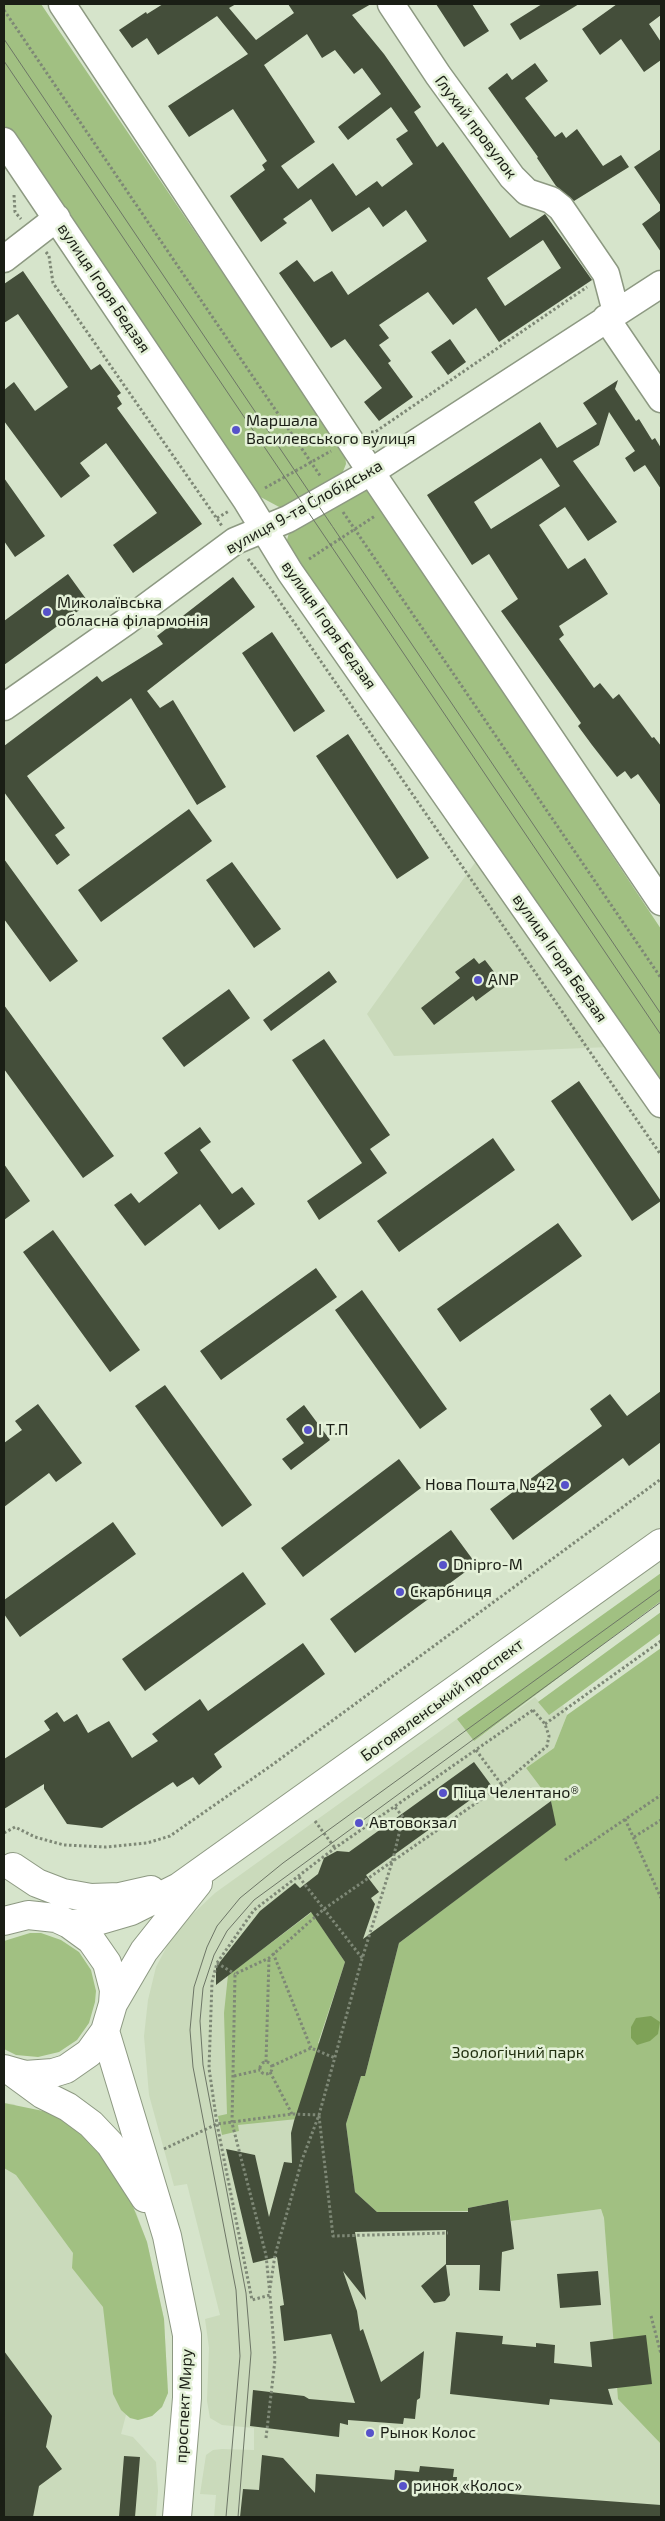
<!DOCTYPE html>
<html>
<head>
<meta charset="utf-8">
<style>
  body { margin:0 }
  #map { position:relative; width:665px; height:2521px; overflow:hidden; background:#d6e4cb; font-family:"Exo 2",sans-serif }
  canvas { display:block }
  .frame { position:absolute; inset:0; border:5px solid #1a1e15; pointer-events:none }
</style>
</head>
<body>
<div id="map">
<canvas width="665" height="2521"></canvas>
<div class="frame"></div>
</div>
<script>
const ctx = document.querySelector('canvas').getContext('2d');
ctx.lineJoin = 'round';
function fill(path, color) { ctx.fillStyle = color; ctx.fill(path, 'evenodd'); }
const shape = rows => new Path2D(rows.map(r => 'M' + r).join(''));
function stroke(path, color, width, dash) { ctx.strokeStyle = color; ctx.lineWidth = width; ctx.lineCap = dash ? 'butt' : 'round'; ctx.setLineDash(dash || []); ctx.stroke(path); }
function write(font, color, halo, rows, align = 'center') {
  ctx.font = font + ' "Exo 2",sans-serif'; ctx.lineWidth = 5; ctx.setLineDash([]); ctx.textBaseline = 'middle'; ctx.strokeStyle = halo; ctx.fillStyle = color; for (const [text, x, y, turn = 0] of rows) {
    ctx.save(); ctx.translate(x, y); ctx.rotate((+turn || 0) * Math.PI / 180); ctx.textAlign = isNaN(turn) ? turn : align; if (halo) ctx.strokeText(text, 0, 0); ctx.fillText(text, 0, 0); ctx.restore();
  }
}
const built = shape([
  [479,857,609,1047,394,1056,367,1014],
  [535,1697,549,1714,563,1705,567,1715,554,1748,526,1768,551,1801,556,1825,399,1943,468,2211,468,2208,508,2200,512,2221,601,2209,604,2218,611,2293,646,2426,661,2444,661,2517,214,2517,216,2495,200,2494,206,2455,213,2450,222,2449,254,2450,254,2428,222,2425,210,2418,207,2401,209,2348,205,2319,220,2315,187,2184,174,2186,149,2095,144,2036,148,2000,156,1967,175,1931,215,1893,457,1719,474,1741],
  [4,2103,14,2104,136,2212,147,2242,164,2319,168,2393,162,2407,152,2416,138,2420,126,2415,121,2434,133,2437,156,2462,158,2491,156,2517,4,2517]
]);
const green = shape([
  [4,4,41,4,345,454,346,464,342,474,293,506,281,508,255,494,4,125],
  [360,486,372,494,661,929,661,1082,292,553,287,540,292,522],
  [661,1573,661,1601,474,1741,457,1719],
  [661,1612,661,1633,563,1705,549,1715,538,1702],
  [661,1648,661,2444,618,2399,604,2218,601,2209,511,2221,508,2200,468,2208,468,2211,377,2212,355,2192,346,2124,361,2076,365,2076,399,1943,555,1825,551,1801,526,1768,554,1748,567,1715],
  [316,1909,318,1922,345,1962,318,2043,328,2046,307,2118,238,2125,239,2131,222,2135,218,2116,227,2114,224,2013,228,1975,216,1973,223,1958,239,1967],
  [30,1933,41,1933,61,1940,79,1952,91,1970,96,1991,95,2002,89,2023,77,2040,59,2052,38,2057,16,2055,4,2049,4,1941],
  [4,2103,48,2112,82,2131,123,2181,147,2242,164,2319,168,2393,162,2407,152,2416,138,2420,130,2418,121,2410,113,2394,103,2307,72,2268,73,2253,16,2175,4,2168]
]);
const water = shape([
  [651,2016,660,2022,658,2034,650,2041,637,2045,631,2038,631,2027,636,2018]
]);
const building = shape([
  [163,4,236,4,229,8,256,40,294,13,288,4,371,4,352,15,384,54,421,107,414,112,437,147,443,142,510,238,545,214,592,280,499,342,476,308,453,325,428,292,379,325,389,338,379,345,391,361,388,363,413,397,379,421,364,402,382,388,345,339,331,348,279,273,297,260,314,282,332,271,348,295,427,241,406,210,383,227,369,207,332,232,311,199,283,219,287,223,261,242,230,196,265,170,262,165,267,161,233,109,189,137,168,106,248,54,217,16,158,55,147,38,132,48,119,30,146,12,147,14],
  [307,34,322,58,335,50,354,74,362,68,381,94,338,127,348,140,391,107,408,131,396,139,413,164,382,187,377,181,356,196,333,163,298,189,281,166,315,142,264,65],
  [543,240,561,268,505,306,487,278],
  [436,4,472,4,489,31,464,47],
  [542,4,579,4,520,40,510,24],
  [617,4,661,4,661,15,649,24,661,42,661,60,644,72,621,39,600,55,582,29],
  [535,63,548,81,525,98,555,137,562,132,566,138,577,129,603,166,621,155,629,167,574,201,556,186,537,158,538,157,488,88,507,73,512,80],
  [661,149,661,206,634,167],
  [661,210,661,252,642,224],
  [23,271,91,370,100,364,121,393,117,396,122,404,117,408,202,524,133,573,113,545,157,513,106,443,80,463,90,476,61,498,4,421,4,390,14,382,35,411,68,387,18,314,4,323,4,284],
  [450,339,466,362,448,375,431,352],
  [618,380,615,389,636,421,639,419,652,440,655,438,661,448,661,489,645,465,634,472,625,458,635,451,609,412,599,445,573,461,617,522,588,541,565,507,539,525,568,569,585,558,608,594,559,626,564,635,559,639,594,688,600,683,613,699,619,694,652,738,654,737,661,746,661,806,638,774,631,779,625,771,617,777,592,745,578,726,581,723,501,611,518,599,489,554,472,565,427,495,540,422,557,448,597,424,583,403],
  [541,458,560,486,491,529,474,502],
  [4,478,45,536,15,557,4,541],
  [68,574,89,603,4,665,4,621],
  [233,577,255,607,147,691,160,708,173,700,226,787,197,805,131,698,27,776,65,828,55,835,70,855,57,865,4,792,4,746,97,676,102,682,163,644,157,636],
  [272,632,325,711,294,732,242,653],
  [348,734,429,858,397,879,316,756],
  [189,809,212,841,101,922,78,890],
  [4,859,78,961,50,982,4,919],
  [232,862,281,929,254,948,206,880],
  [474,958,479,964,485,960,498,977,491,982,495,987,476,1001,473,996,434,1025,421,1008,460,978,455,972],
  [329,971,337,982,271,1031,263,1020],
  [229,989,250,1018,184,1067,162,1038],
  [4,1005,114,1156,83,1178,4,1069],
  [324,1039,390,1135,370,1149,387,1173,319,1220,307,1201,362,1163,292,1060],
  [579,1081,661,1201,632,1221,551,1101],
  [200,1127,211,1142,200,1150,232,1194,242,1187,255,1204,219,1230,200,1204,145,1246,114,1205,131,1193,139,1203,178,1173,164,1153],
  [493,1138,515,1170,399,1252,377,1221],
  [4,1164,30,1201,4,1220],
  [558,1223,582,1256,460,1342,437,1309],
  [53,1230,140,1350,110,1372,23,1252],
  [316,1268,337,1297,221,1380,200,1351],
  [362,1290,447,1409,420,1429,335,1310],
  [165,1385,252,1505,222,1527,135,1406],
  [661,1391,661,1442,629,1466,623,1458,513,1540,490,1509,602,1426,590,1409,610,1394,627,1416],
  [38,1404,82,1463,56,1482,49,1473,4,1507,4,1443,22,1430,15,1421],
  [304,1405,330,1440,291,1470,282,1459,304,1443,286,1419],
  [399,1459,421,1488,303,1577,281,1548],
  [113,1522,136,1554,20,1637,4,1614,4,1600],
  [451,1530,476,1564,355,1653,330,1619],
  [243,1572,266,1604,145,1691,122,1659],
  [303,1643,325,1674,214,1754,222,1767,199,1785,193,1777,177,1787,173,1782,102,1828,67,1824,44,1789,44,1784,4,1809,4,1759,50,1730,44,1721,57,1712,64,1722,77,1714,88,1733,109,1721,132,1758,158,1741,152,1734,200,1699,208,1711],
  [474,1762,491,1785,366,1875,379,1892,371,1898,375,1904,363,1939,551,1801,556,1825,399,1943,365,2076,361,2076,346,2124,355,2192,377,2212,468,2212,468,2208,508,2200,514,2249,502,2252,500,2291,479,2290,480,2265,446,2265,450,2295,445,2301,434,2303,421,2286,446,2264,446,2230,355,2232,366,2300,343,2271,357,2311,360,2331,363,2329,381,2382,424,2351,420,2398,417,2400,415,2419,404,2418,403,2424,348,2420,348,2425,340,2423,339,2437,250,2426,253,2390,304,2396,309,2399,355,2403,331,2334,284,2341,280,2306,284,2305,277,2257,253,2263,226,2149,255,2155,269,2217,284,2162,292,2163,291,2133,294,2121,345,1962,311,1912,216,1985,216,1967,260,1911,295,1883,300,1888,318,1874,324,1858,337,1851,349,1852],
  [598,2271,601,2305,560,2308,557,2274],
  [456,2332,503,2336,502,2344,536,2347,536,2343,555,2345,554,2363,592,2367,590,2342,646,2335,652,2384,608,2389,613,2405,550,2399,549,2405,450,2394],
  [4,2351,52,2416,46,2447,62,2469,39,2486,33,2517,4,2517],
  [262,2455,283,2458,315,2493,316,2474,394,2480,395,2470,419,2472,420,2466,454,2469,453,2477,457,2477,456,2490,661,2505,661,2517,240,2517,243,2489,259,2490],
  [124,2456,140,2457,135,2517,119,2517]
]);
const path = shape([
  [4,10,321,477],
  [14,195,15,212,21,219],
  [46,252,49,256,53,283,222,526],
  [371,432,375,432,587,287],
  [265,488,331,451],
  [343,512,661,978],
  [217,518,229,511],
  [248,559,269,586,661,1155],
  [309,559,375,516],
  [533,1710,545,1724,549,1736,547,1746,502,1785,324,1909,269,1958,235,1974,232,2123,266,2255,270,2295,252,2300,217,2124,209,2068,212,1982,217,1963,254,1910,335,1848,533,1710],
  [545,1724,661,1641],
  [476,1750,502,1785],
  [625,1819,661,1898],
  [315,1821,335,1848],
  [4,1833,15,1827,35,1837,64,1845,106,1847,147,1843,170,1836,272,1765,661,1479],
  [634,1837,661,1820],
  [565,1860,661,1795],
  [299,1877,362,1958],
  [273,1953,311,2048],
  [217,1963,235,1974],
  '260 2068a6 6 0 1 1 12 0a6 6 0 1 1-12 0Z',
  [266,2062,269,1958],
  [272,2066,311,2048,335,2058],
  [270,2072,292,2114],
  [234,2076,260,2070],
  [319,2116,333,2236,448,2233],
  [164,2149,217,2124,292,2114,319,2115],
  [270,2288,275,2255,302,2160,319,2115,362,1959,393,1859,403,1817,394,1806],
  [651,2316,661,2354],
  [266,2438,275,2360,270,2295]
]);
const minor = shape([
  [62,4,371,472,661,902],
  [391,4,438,75,512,177,527,192,551,200,561,208,606,274,616,312],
  [4,141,246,500,290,572,661,1104],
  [4,259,57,218],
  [606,318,661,399],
  [4,707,127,621,235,541,288,519,371,472,661,284]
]);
const major = shape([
  [13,1867,37,1883,63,1893,91,1898,120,1897,151,1890],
  [4,1921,28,1915,56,1918,69,1924,90,1923,131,1911,179,1887,661,1543],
  [69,1924,91,1940,107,1963,114,1990,113,2004],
  [105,2031,167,2236,187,2335,187,2398,177,2517],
  [4,2069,25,2075,53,2073,66,2069,89,2053,105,2031,113,2004,144,1951,198,1883],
  [12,2072,42,2094,68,2107,91,2124,110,2144,145,2198]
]);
const tram = shape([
  [4,39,661,1014],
  [4,61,661,1035],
  [226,2517,240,2356,236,2290,193,2067,190,2030,194,1987,207,1947,217,1926,240,1898,283,1863,661,1589],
  [238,2517,251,2353,246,2293,203,2065,200,2021,203,1988,214,1955,227,1931,254,1900,661,1602]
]);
const markers = [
  [236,430,5,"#5752ca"],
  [47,612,5,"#5752ca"],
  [478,980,5,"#5752ca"],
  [308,1430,5,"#5752ca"],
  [565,1485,5,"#5752ca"],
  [443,1565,5,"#5752ca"],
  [400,1592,5,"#5752ca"],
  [443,1793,5,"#5752ca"],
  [359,1823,5,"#5752ca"],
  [370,2433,5,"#5752ca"],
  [403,2486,5,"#5752ca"]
];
const streetNames = [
  ["Глухий провулок",476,127,53],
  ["вулиця Ігоря Бедзая",104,288,56],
  ["вулиця 9-та Слобідська",304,507,-29],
  ["вулиця Ігоря Бедзая",329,625,55],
  ["вулиця Ігоря Бедзая",560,958,55],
  ["Богоявленський проспект",442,1700,-36],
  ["проспект Миру",184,2406,-87]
];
const poiNames = [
  ["Маршала",246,421],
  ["Василевського вулиця",246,439],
  ["Миколаївська",57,603],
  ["обласна філармонія",57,621],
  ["ANP",488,980],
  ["І Т.П",318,1430],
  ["Нова Пошта №42",555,1485,"right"],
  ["Dnipro-M",453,1565],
  ["Скарбниця",410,1592],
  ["Піца Челентано®",453,1793],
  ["Автовокзал",369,1823],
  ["Рынок Колос",380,2433],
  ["ринок «Колос»",413,2486]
];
const parkNames = [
  ["Зоологічний парк",518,2053]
];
fill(built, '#cadabb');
fill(green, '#a1c082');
fill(water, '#7ea257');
fill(building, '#444e3a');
stroke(minor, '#8d9982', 29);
stroke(major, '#8d9982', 30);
stroke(path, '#7e8876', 3, [2.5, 2.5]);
stroke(minor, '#fff', 26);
stroke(major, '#fff', 28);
stroke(tram, '#6d7666', 1);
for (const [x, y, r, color] of markers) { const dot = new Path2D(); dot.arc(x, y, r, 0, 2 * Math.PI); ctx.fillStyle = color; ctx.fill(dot); stroke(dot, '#e4f1d8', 2); }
write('16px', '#1a1e15', '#e4f1d8', streetNames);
write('16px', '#1a1e15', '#e4f1d8', poiNames, 'left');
write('16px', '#223010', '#e4f1d8', parkNames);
</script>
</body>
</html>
